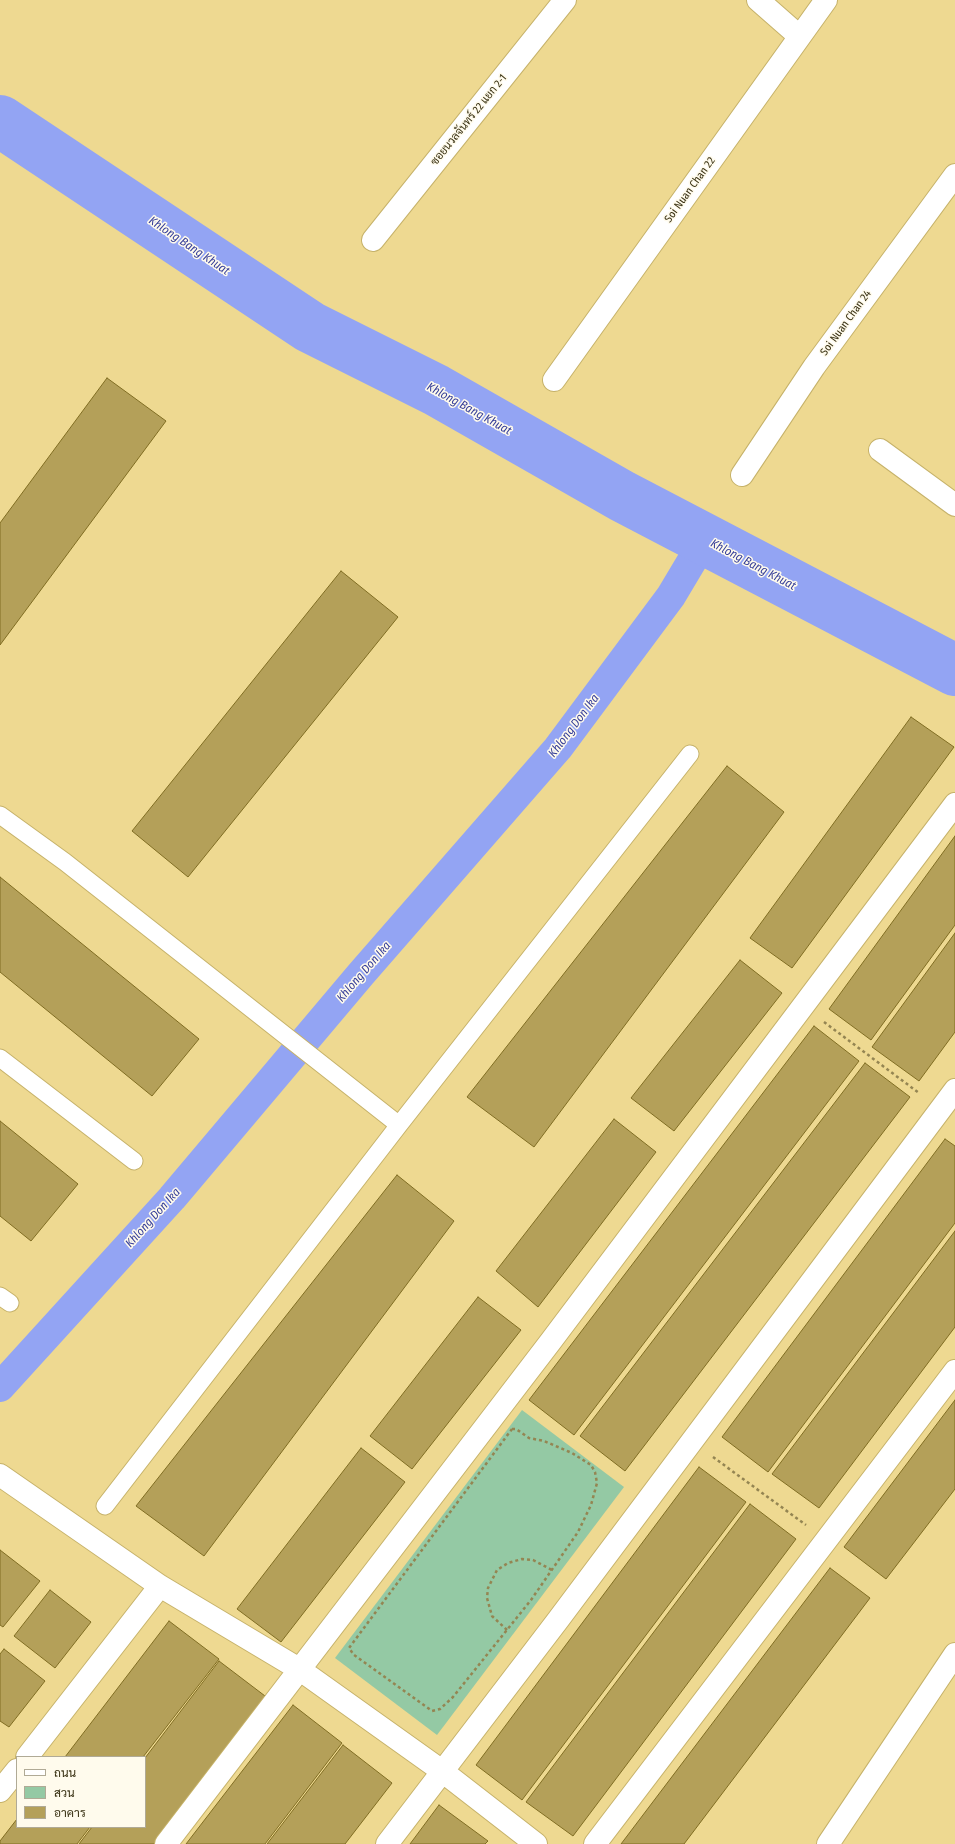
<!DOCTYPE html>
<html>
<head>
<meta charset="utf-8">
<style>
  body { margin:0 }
  #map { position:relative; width:955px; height:1844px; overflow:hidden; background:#eed991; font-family:"Fira Sans Condensed",Sarabun,sans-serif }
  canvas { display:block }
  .legend { position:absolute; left:16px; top:1756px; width:130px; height:72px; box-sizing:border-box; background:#fffbed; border:1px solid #b0aa96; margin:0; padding:5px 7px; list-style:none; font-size:12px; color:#393113 }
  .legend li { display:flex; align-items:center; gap:8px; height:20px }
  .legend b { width:20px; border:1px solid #b0aa96 }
</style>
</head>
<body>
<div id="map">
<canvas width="955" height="1844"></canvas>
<ul class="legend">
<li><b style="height:5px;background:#fff"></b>ถนน</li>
<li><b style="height:11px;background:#94c9a4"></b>สวน</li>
<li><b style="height:11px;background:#b4a059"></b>อาคาร</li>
</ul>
</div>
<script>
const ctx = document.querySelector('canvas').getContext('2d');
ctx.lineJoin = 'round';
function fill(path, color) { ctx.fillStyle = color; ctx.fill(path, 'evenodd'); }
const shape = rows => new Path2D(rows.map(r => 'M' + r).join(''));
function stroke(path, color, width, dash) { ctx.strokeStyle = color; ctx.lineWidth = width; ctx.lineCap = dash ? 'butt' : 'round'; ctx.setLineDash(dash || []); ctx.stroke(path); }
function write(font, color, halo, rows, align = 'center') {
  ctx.font = font + ' "Fira Sans Condensed",Sarabun,sans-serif'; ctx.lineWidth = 3; ctx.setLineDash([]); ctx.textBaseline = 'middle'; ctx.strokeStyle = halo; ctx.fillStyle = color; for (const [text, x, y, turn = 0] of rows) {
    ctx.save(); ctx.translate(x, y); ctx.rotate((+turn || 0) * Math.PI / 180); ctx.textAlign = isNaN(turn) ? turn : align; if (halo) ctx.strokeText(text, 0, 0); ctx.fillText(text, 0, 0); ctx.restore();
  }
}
const green = shape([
  [522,1410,624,1487,437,1735,335,1658]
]);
const canal = shape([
  [0,1387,172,1198,361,974,558,748,671,596,705,539]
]);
const river = shape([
  [0,121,310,327,436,390,622,496,955,670]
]);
const building = shape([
  [107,378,166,421,0,645,0,523,107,378],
  [341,571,398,617,188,877,132,831,341,571],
  [911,717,954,747,792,968,750,938,911,717],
  [727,766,784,812,534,1147,467,1097,727,766],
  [955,836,955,925,871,1040,829,1009,955,836],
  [0,877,199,1039,152,1096,0,972,0,877],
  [955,933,955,1032,919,1081,872,1047,955,933],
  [740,960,782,993,674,1131,631,1098,740,960],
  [814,1026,859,1061,574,1435,529,1400,814,1026],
  [865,1063,910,1097,625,1471,580,1436,865,1063],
  [614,1119,656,1152,538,1307,496,1271,614,1119],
  [0,1121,78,1184,31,1241,0,1216,0,1121],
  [945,1139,955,1146,955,1223,768,1472,722,1437,945,1139],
  [397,1175,454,1221,204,1556,136,1506,397,1175],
  [955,1231,955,1327,819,1508,772,1474,955,1231],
  [478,1297,521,1330,412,1469,370,1436,478,1297],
  [955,1400,955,1489,886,1579,844,1547,955,1400],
  [361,1448,405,1482,281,1642,237,1609,361,1448],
  [699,1467,746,1502,522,1800,476,1765,699,1467],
  [750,1504,796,1539,573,1836,526,1802,750,1504],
  [0,1550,40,1581,3,1627,0,1625,0,1550],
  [830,1568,870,1598,684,1844,621,1844,830,1568],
  [50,1590,91,1622,55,1668,14,1636,50,1590],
  [169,1621,219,1659,143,1757,65,1757,169,1621],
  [4,1649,45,1681,9,1727,0,1721,0,1654,4,1649],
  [219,1661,269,1699,158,1844,79,1844,92,1827,145,1827,145,1758,219,1661],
  [293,1705,342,1743,265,1844,186,1844,293,1705],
  [343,1745,392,1783,345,1844,267,1844,343,1745],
  [439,1805,488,1841,485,1844,410,1844,439,1805],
  [17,1819,17,1827,90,1827,77,1844,0,1844,0,1841,17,1819]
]);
const path = shape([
  [824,1022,919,1093],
  [512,1429,516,1429,529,1438,544,1441,572,1453,591,1465,595,1472,597,1483,591,1505,578,1532,531,1600,453,1697,440,1709,432,1711,354,1655,349,1648,512,1429],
  [713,1457,806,1525],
  [507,1630,492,1616,487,1598,488,1588,497,1570,508,1563,522,1559,533,1560,552,1570]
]);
const lane = shape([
  [0,815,65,862,399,1125],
  [0,1058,134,1161],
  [0,1296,10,1303],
  [105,1506,399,1125,690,754]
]);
const street = shape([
  [758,0,799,36],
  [373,240,565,0],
  [554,380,826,0],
  [880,450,955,505],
  [742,475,814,367,955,175],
  [0,1475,160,1586,299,1669,442,1771,536,1844],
  [27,1757,160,1586],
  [0,1791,17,1770],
  [166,1844,551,1341,955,804],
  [387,1844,558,1620,955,1090],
  [595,1844,955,1371],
  [828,1844,955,1654]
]);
const streetNames = [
  ["ซอยนวลจันทร์ 22 แยก 2-1",469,120,-51],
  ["Soi Nuan Chan 22",690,190,-54],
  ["Soi Nuan Chan 24",846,323,-54]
];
const waterNames = [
  ["Khlong Bang Khuat",189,246,34],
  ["Khlong Bang Khuat",469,409,29],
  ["Khlong Bang Khuat",753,565,28],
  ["Khlong Don Ika",574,726,-53],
  ["Khlong Don Ika",364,972,-49],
  ["Khlong Don Ika",153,1218,-48]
];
fill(green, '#94c9a4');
stroke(canal, '#93a4f3', 30);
stroke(river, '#93a4f3', 52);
fill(building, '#b4a059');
stroke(building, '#806d23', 1);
stroke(lane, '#c6b26a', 19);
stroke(street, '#c6b26a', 24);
stroke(path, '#948552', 2.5, [3, 3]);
stroke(lane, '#fff', 17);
stroke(street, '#fff', 22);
write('11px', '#393113', '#fffbed', streetNames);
write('italic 12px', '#363e99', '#fffbed', waterNames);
</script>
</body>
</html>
